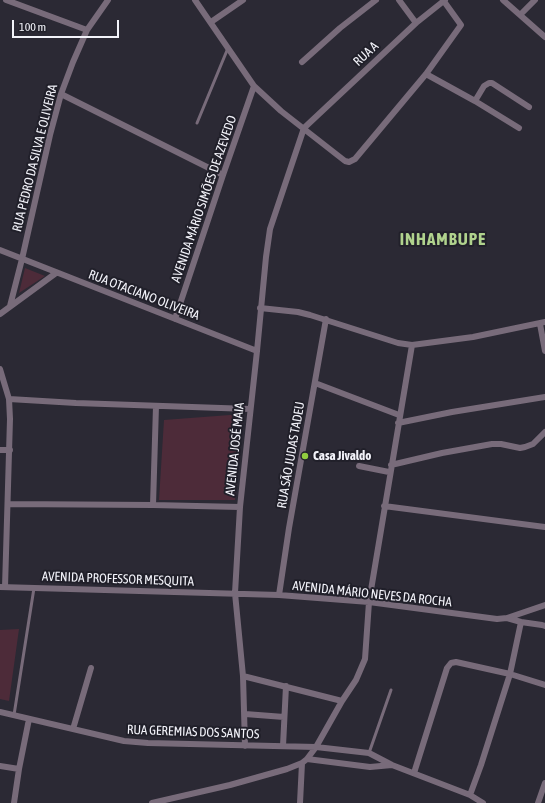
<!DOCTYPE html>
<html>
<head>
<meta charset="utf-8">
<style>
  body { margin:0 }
  #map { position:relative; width:545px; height:803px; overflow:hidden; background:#2b2934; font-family:"Asap Condensed",sans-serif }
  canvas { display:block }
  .scale { position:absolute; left:12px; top:20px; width:107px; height:18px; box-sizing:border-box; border:2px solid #f3f3fa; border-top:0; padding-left:5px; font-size:12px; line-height:14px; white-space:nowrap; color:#f3f3fa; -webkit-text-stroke:3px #21202a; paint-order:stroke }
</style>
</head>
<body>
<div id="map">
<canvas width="545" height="803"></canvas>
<div class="scale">100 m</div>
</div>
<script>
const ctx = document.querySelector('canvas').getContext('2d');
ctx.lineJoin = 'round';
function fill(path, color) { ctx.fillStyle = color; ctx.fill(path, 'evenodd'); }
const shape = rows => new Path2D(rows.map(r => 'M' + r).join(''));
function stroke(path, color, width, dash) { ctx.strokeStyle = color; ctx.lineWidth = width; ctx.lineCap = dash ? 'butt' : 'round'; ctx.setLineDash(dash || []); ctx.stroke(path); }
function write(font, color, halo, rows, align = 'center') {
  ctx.font = font + ' "Asap Condensed",sans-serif'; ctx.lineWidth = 4; ctx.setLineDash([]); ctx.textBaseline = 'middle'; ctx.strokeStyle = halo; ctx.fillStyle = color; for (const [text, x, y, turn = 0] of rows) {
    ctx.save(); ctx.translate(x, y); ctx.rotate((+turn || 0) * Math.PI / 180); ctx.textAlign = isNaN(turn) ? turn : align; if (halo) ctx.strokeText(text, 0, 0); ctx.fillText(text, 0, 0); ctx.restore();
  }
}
const green = shape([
  [25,268,45,276,19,293],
  [243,414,235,500,159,500,164,420],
  [19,629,9,701,0,699,0,630]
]);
const service = shape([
  [197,123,228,48],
  [14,715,34,588],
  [369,753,391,690]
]);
const minor = shape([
  [6,0,87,30],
  [195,0,254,86,281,111,345,161,349,162,355,159,426,74,461,25,443,0],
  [399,0,416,23],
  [503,0,545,37],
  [521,14,535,0],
  [211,22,243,0],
  [302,62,340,28,376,0],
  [426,74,475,101,519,128],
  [61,94,223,175],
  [475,101,484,86,489,83,492,83,529,107],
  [0,250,257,351],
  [10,306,22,259,50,135,61,94,73,62,87,30,108,0],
  [260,308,298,312,310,315,398,343,412,345,473,337,545,322],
  [0,314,56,273],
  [175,319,223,175,254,86],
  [540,324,545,351],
  [0,369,9,399,10,419,5,587],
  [315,383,399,415],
  [9,399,76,403,250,409],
  [398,423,452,412,545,397],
  [0,450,10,450],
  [391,465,442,453,492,444,501,444,520,448,525,447,533,444,545,432],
  [359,466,389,472],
  [8,504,153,505,240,507],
  [153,505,156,406],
  [384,506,545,527],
  [0,587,279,595,369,602,497,619,507,618,545,605],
  [279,595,289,528,326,319],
  [507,618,521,622,542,625,545,626],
  [243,676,342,701],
  [0,712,124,741,148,743,316,747,369,753,392,765,470,795,483,803],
  [245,714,284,717],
  [73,729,91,668],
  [245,746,243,676,235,593,240,507,257,351,266,257,270,229,304,128,416,23,445,0],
  [283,746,286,686],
  [307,759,370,767,392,765],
  [0,766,19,769],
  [414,773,447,668,451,663,456,662,510,674,545,685],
  [470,795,481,765,510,674,521,622],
  [14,803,19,769,29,719],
  [152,803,230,785,287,769,302,763,307,759,316,747,342,701,356,680,365,659,369,602,412,345],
  [300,803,302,763],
  [538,803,545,783]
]);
const markers = [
  [305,456,4,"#91cd3f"]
];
const streetNames = [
  ["RUA A",366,54,-43],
  ["RUA PEDRO DA SILVA E OLIVEIRA",35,158,-76],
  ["AVENIDA MÁRIO SIMÕES DE AZEVEDO",204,199,-71],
  ["RUA OTACIANO OLIVEIRA",144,295,21],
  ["AVENIDA JOSÉ MAIA",235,449,-84],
  ["RUA SÃO JUDAS TADEU",291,455,-80],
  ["AVENIDA PROFESSOR MESQUITA",118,579,2],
  ["AVENIDA MÁRIO NEVES DA ROCHA",372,594,6],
  ["RUA GEREMIAS DOS SANTOS",193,732,2]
];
const poiNames = [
  ["Casa Jivaldo",313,456]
];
const districtNames = [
  ["INHAMBUPE",443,240]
];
fill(green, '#4d2b39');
stroke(service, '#786b7a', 3);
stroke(minor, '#786b7a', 6);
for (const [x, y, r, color] of markers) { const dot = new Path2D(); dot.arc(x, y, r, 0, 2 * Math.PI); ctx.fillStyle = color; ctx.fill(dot); stroke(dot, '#21202a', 1.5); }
write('13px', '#f3f3fa', '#21202a', streetNames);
write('bold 13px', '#f3f3fa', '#21202a', poiNames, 'left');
ctx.letterSpacing = '1px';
write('bold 17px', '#b0d28d', '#21202a', districtNames);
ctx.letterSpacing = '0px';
</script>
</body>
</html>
